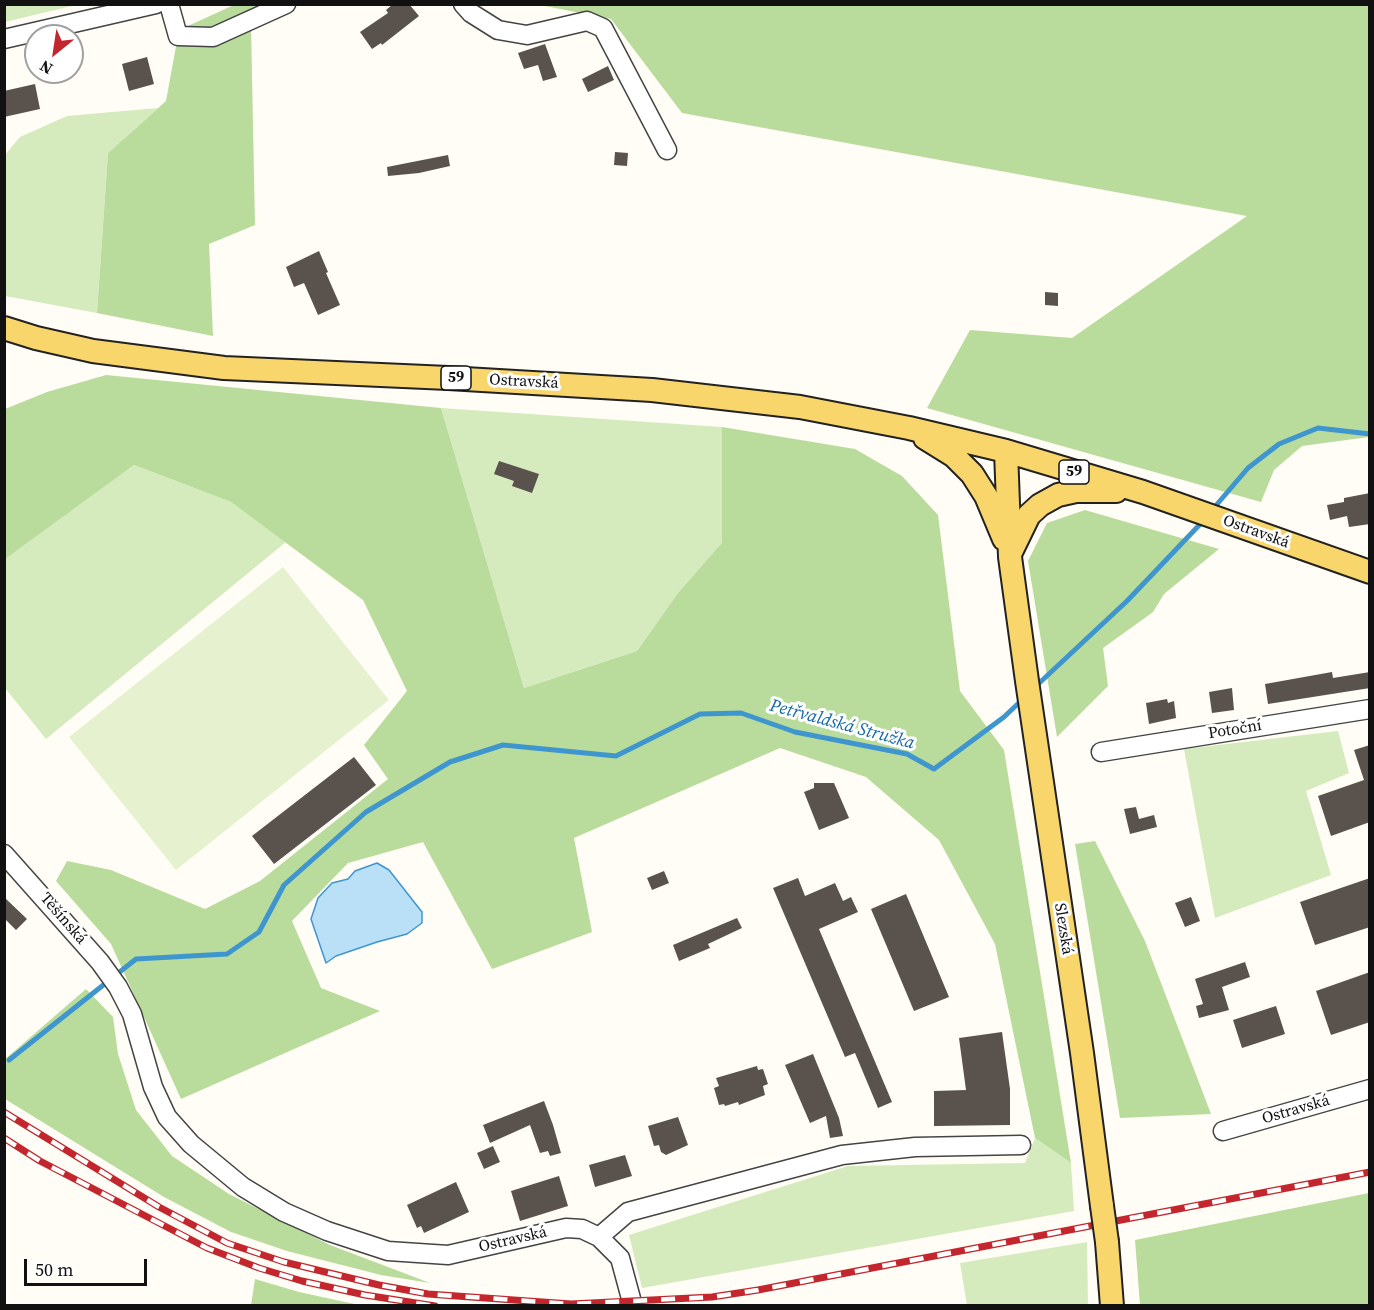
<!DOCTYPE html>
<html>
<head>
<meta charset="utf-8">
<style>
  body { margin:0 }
  #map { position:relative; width:1374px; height:1310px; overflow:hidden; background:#fffdf5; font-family:"Source Serif 4",serif }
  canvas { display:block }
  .frame { position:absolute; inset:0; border:6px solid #111; pointer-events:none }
  .north { position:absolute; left:24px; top:24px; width:60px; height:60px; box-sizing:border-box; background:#fff; border:2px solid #a0a0a0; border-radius:50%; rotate:210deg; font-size:16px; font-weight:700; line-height:24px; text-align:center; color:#111 }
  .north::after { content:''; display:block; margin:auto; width:21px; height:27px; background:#c4262e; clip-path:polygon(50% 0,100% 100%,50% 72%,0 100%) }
  .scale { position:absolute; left:24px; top:1259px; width:123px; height:27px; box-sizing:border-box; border:3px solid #111; border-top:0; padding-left:8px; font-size:18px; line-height:21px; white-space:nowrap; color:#111; -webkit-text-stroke:4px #fff; paint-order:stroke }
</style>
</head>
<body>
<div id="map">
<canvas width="1374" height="1310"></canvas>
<div class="frame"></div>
<div class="north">N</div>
<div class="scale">50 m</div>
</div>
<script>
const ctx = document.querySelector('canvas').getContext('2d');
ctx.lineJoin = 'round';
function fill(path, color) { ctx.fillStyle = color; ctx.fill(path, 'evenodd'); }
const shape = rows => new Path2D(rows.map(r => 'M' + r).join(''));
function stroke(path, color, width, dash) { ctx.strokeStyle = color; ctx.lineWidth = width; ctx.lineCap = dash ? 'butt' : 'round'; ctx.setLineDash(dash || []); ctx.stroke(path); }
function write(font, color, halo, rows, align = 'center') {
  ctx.font = font + ' "Source Serif 4",serif'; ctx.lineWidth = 6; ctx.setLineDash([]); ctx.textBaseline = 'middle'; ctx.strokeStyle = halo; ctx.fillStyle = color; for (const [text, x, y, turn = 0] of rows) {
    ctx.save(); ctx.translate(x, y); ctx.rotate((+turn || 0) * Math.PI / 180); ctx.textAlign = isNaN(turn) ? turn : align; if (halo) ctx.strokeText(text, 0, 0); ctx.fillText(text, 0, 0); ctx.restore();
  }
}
const green = shape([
  [5,4,76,4,76,5,5,22],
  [158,108,108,153,97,313,5,296,4,156,20,137,67,116],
  [441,408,722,427,723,543,678,593,637,651,524,688],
  [134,465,231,502,286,542,46,739,5,688,4,559],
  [1338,731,1349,773,1306,791,1331,875,1215,918,1184,749],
  [1035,1138,1071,1163,1074,1211,642,1288,629,1235,848,1166,1025,1163],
  [1087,1242,1088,1305,967,1305,960,1263]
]);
const forest = shape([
  [234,5,295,5,251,25,255,225,209,244,213,336,97,313,108,153,166,101,179,30],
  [540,5,1369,5,1369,437,1302,446,1274,470,1261,502,927,408,970,330,1072,338,1247,216,682,113,611,19],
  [106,375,441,408,524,688,637,651,678,593,722,543,722,427,855,449,902,476,938,515,960,691,1004,750,1071,1163,1035,1138,995,944,939,840,866,777,780,748,574,838,592,932,492,969,423,842,348,863,292,921,321,988,380,1011,181,1099,111,944,56,881,67,861,111,870,205,909,260,881,388,779,364,745,407,691,363,600,231,502,134,465,5,559,5,409,47,392],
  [1085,510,1219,549,1164,594,1153,612,1103,648,1108,686,1057,737,1028,561,1047,523],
  [1095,841,1145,941,1211,1114,1120,1118,1075,844],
  [86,989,113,1017,118,1054,136,1110,172,1156,229,1194,330,1245,430,1283,381,1275,287,1251,231,1232,164,1197,5,1099,4,1060],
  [1369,1193,1369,1305,1140,1305,1135,1240],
  [255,1279,299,1292,359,1305,251,1305]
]);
const pitch = shape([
  [283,567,389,700,176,870,69,737]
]);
const water = shape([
  [377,863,389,870,422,912,422,923,407,934,377,942,336,956,326,963,311,919,318,898,332,883,348,879,355,871,377,863]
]);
const stream = shape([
  [1213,509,1248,468,1279,444,1318,428,1370,434],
  [1035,687,1127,601,1205,519],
  [9,1060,136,959,227,954,259,932,284,885,366,812,450,762,503,745,616,756,700,714,741,713,795,732,907,754,934,769,1004,717,1024,698]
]);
const building = shape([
  [393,4,409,4,419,16,382,45,381,43,372,49,360,32,388,13,386,10],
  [545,44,557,77,543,81,538,65,524,69,518,53],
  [147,57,154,84,129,91,122,64],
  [608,66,614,80,588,92,582,79],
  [35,84,40,109,4,117,4,91],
  [615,152,628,153,627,166,614,165],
  [448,155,450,166,419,173,388,176,387,167],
  [319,251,328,272,326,273,340,305,318,315,304,283,294,287,286,267],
  [1045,292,1058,293,1058,306,1045,305],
  [499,461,539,474,532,493,512,486,514,481,494,474],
  [1370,493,1370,524,1349,527,1347,516,1330,520,1327,505,1344,502,1344,498],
  [1332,672,1333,678,1370,672,1370,688,1268,704,1265,684],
  [1232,688,1234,710,1212,713,1209,692],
  [1167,699,1168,703,1174,701,1176,718,1149,724,1146,703],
  [1370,745,1370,822,1331,836,1318,796,1364,780,1354,750],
  [354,757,376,785,274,864,252,836],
  [814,783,834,783,849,818,819,830,804,792,814,788],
  [1136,807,1139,819,1154,815,1157,827,1130,834,1124,809],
  [664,871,669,883,652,890,647,878],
  [798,878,805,896,835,883,843,901,851,897,858,912,819,929,892,1102,878,1108,855,1053,845,1057,773,888],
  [1370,878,1370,927,1315,945,1300,902],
  [906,894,949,997,914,1011,871,909],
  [4,897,27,919,16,930,4,918],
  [1191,897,1200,921,1185,927,1175,903],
  [737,918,742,928,708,944,710,948,679,961,673,945],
  [1245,962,1250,977,1222,987,1229,1010,1199,1018,1196,1006,1203,1004,1195,979],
  [1370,972,1370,1022,1331,1035,1316,991],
  [1276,1006,1285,1034,1242,1048,1233,1020],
  [1002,1032,1010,1089,1010,1125,934,1126,934,1091,966,1090,959,1038],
  [813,1054,839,1118,843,1136,830,1138,826,1116,810,1123,785,1065],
  [757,1066,758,1070,763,1069,768,1084,763,1086,765,1095,739,1105,738,1102,725,1106,724,1104,719,1105,714,1088,719,1086,716,1078],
  [544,1101,553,1125,561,1153,550,1156,548,1151,540,1153,530,1125,490,1143,483,1125],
  [678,1117,688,1145,666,1155,661,1152,659,1145,654,1146,648,1126],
  [493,1146,500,1162,484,1169,477,1153],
  [625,1155,632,1176,595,1187,589,1165],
  [559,1176,568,1206,520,1221,511,1191],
  [456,1182,469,1212,424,1233,421,1226,417,1228,407,1205]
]);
const minor = shape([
  [169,4,178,36,213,37,286,4],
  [463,4,471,13,498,30,527,35,587,21,603,28,667,150],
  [4,39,156,4],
  [1101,752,1370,709],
  [4,854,100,962,118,987,132,1014,153,1087,167,1117,191,1144,243,1187,284,1212,327,1231,388,1251,448,1255,566,1228,582,1229,599,1237,620,1258,633,1306],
  [1223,1131,1370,1089],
  [599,1237,628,1212,842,1155,915,1147,1021,1145]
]);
const major = shape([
  [4,328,36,338,93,351,224,368,448,378,652,390,800,407,909,428,1006,451,1143,492,1370,572],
  [925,438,954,456,972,474,986,496,1004,539],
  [1006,451,1010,557,1027,681,1082,1053,1102,1206],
  [1011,552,1029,515,1040,505,1058,495,1076,491,1116,491],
  [1107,1242,1112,1306]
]);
const rail = shape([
  [4,1112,159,1207,227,1243,284,1262,379,1285,428,1294,571,1304,712,1297,758,1290,1370,1172],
  [4,1138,40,1161,207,1248,259,1268,302,1281,365,1295,435,1306]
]);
const majorBridge = shape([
  [1102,1206,1107,1242]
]);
const shields = [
  [456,378,30],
  [1074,472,30]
];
const shieldNames = [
  ["59",456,378],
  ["59",1074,472]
];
const streetNames = [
  ["Ostravská",524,382,3],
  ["Ostravská",1256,532,20],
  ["Potoční",1235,730,-9],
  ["Těšínská",63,919,49],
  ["Slezská",1063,929,81],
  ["Ostravská",1296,1110,-16],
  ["Ostravská",513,1240,-13]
];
const waterNames = [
  ["Petřvaldská Stružka",842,725,15]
];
fill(green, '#d5ebbd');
fill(forest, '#b9dc9c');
fill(pitch, '#e6f2cf');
fill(water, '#b9e0f7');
stroke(water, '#3f96cf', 1.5);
stroke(stream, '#3f96cf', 5);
fill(building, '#5a524d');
stroke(minor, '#444', 21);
stroke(major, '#222', 26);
stroke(minor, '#fff', 18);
stroke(major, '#f9d66b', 22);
stroke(rail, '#c4262e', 7);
stroke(rail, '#fff', 4.5, [14]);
stroke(majorBridge, '#222', 26, []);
stroke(majorBridge, '#f9d66b', 22);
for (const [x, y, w] of shields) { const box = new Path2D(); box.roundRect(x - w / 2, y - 12, w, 24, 4.5); ctx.fillStyle = '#fff'; ctx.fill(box); stroke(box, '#111', 1.5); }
write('bold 15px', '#111', null, shieldNames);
write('16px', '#111', '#fff', streetNames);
write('italic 18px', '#1768a6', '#fff', waterNames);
</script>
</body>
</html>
